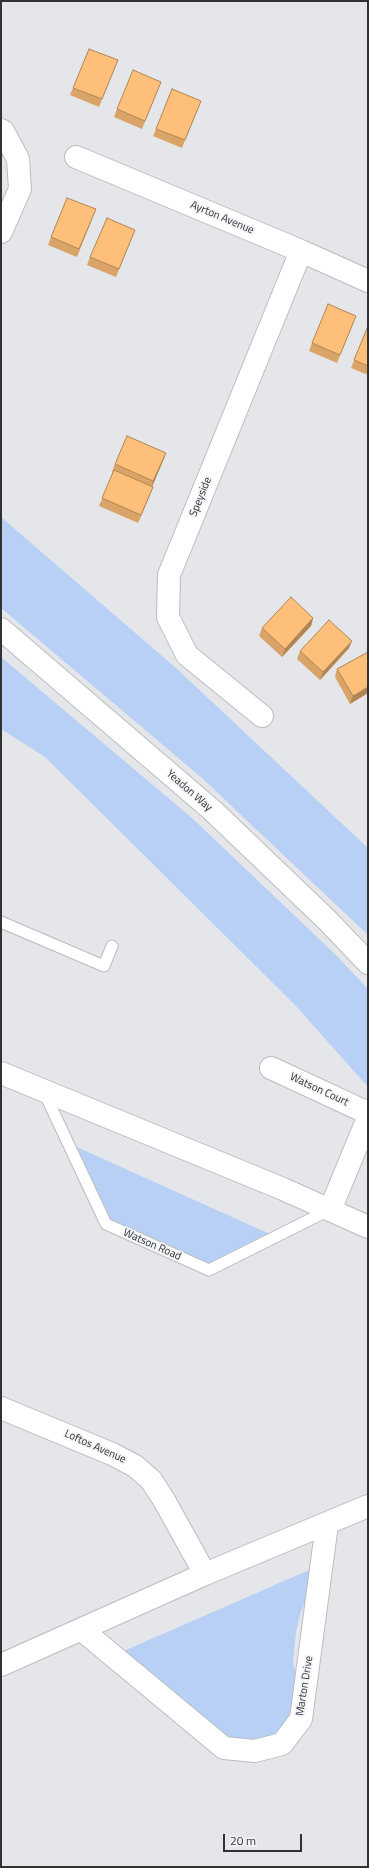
<!DOCTYPE html>
<html>
<head>
<meta charset="utf-8">
<style>
  body { margin:0 }
  #map { position:relative; width:369px; height:1868px; overflow:hidden; background:#e5e6ea; font-family:"Titillium Web",sans-serif }
  canvas { display:block }
  .frame { position:absolute; inset:0; border:2px solid #313233; pointer-events:none }
  .scale { position:absolute; left:223px; top:1834px; width:79px; height:18px; box-sizing:border-box; border:2px solid #313233; border-top:0; padding-left:5px; font-size:12px; line-height:14px; white-space:nowrap; color:#313233; -webkit-text-stroke:3px #f2f4f7; paint-order:stroke }
</style>
</head>
<body>
<div id="map">
<canvas width="369" height="1868"></canvas>
<div class="frame"></div>
<div class="scale">20 m</div>
</div>
<script>
const ctx = document.querySelector('canvas').getContext('2d');
ctx.lineJoin = 'round';
function fill(path, color) { ctx.fillStyle = color; ctx.fill(path, 'evenodd'); }
const shape = rows => new Path2D(rows.map(r => 'M' + r).join(''));
function stroke(path, color, width, dash) { ctx.strokeStyle = color; ctx.lineWidth = width; ctx.lineCap = dash ? 'butt' : 'round'; ctx.setLineDash(dash || []); ctx.stroke(path); }
function write(font, color, halo, rows, align = 'center') {
  ctx.font = font + ' "Titillium Web",sans-serif'; ctx.lineWidth = 3.5; ctx.setLineDash([]); ctx.textBaseline = 'middle'; ctx.strokeStyle = halo; ctx.fillStyle = color; for (const [text, x, y, turn = 0] of rows) {
    ctx.save(); ctx.translate(x, y); ctx.rotate((+turn || 0) * Math.PI / 180); ctx.textAlign = isNaN(turn) ? turn : align; if (halo) ctx.strokeText(text, 0, 0); ctx.fillText(text, 0, 0); ctx.restore();
  }
}
const green = shape([
  [1,517,176,668,368,848,368,935,202,778,1,608],
  [1,657,192,818,335,954,368,989,368,1087,295,1005,45,757,1,729],
  [68,1143,272,1235,209,1270,109,1226],
  [316,1567,312,1590,301,1611,296,1632,293,1663,299,1684,297,1726,282,1744,224,1748,119,1653]
]);
const lane = shape([
  [1,922,104,966,112,946],
  [44,1092,106,1224,209,1270,329,1210]
]);
const street = shape([
  [1,130,3,131,18,159,20,189,1,232],
  [76,157,301,251,368,281],
  [262,716,187,655,168,617,169,575,301,251],
  [271,1068,368,1113],
  [330,1210,368,1118],
  [1,1408,112,1454,135,1466,151,1480,164,1500,205,1574],
  [82,1630,224,1748,255,1751,282,1744,301,1719,327,1524]
]);
const secondary = shape([
  [1,629,212,810,327,920,368,963],
  [1,1073,283,1189,368,1227],
  [1,1665,205,1574,368,1506]
]);
const wall = shape([
  [118,60,99,107,70,95,73,88],
  [158,90,142,129,114,117,117,109],
  [198,109,182,148,153,136,156,129],
  [93,217,77,257,48,245,51,237],
  [132,237,116,277,87,265,90,257],
  [356,316,337,363,309,351,312,343],
  [368,326,368,375,351,368],
  [166,453,152,487,150,495,138,523,99,506,113,473,112,472,115,464],
  [313,618,311,626,282,657,259,636,262,628],
  [349,648,320,680,297,659,300,651],
  [337,669,368,693,350,704,335,677]
]);
const shadedWall = shape([
  [166,453,163,461,151,489,153,481],
  [153,487,150,495,138,523,141,515],
  [313,618,311,626,282,657,285,649],
  [352,641,349,648,320,680,323,672],
  [368,687,368,693,350,704,353,696]
]);
const building = shape([
  [89,49,118,60,102,99,73,88,89,49],
  [133,70,161,82,145,121,117,109,133,70],
  [172,89,201,101,185,140,156,129,172,89],
  [67,198,96,209,79,249,51,237,67,198],
  [107,218,135,230,119,269,90,257,107,218],
  [328,304,356,316,340,355,312,343,328,304],
  [368,326,368,366,354,360,368,326],
  [127,436,166,453,153,481,115,464,127,436],
  [114,470,153,487,141,515,102,498,114,470],
  [291,597,313,618,285,649,262,628,291,597],
  [329,620,352,641,323,672,300,651,329,620],
  [368,652,368,687,353,696,337,669,368,652]
]);
const streetNames = [
  ["Ayrton Avenue",222,218,23],
  ["Speyside",201,497,-68],
  ["Yeadon Way",189,791,41],
  ["Watson Court",319,1090,25],
  ["Watson Road",152,1245,24],
  ["Loftos Avenue",95,1447,24],
  ["Marton Drive",305,1686,-81]
];
fill(green, '#b9d0f6');
stroke(lane, '#babcbf', 13);
stroke(street, '#babcbf', 24);
stroke(secondary, '#babcbf', 24);
stroke(lane, '#fff', 11);
stroke(street, '#fff', 22);
stroke(secondary, '#fff', 22);
fill(wall, '#daa468');
fill(shadedWall, '#b18655');
fill(building, '#fdbf79');
stroke(building, '#b18655', 1);
write('11px', '#313233', '#f2f4f7', streetNames);
</script>
</body>
</html>
